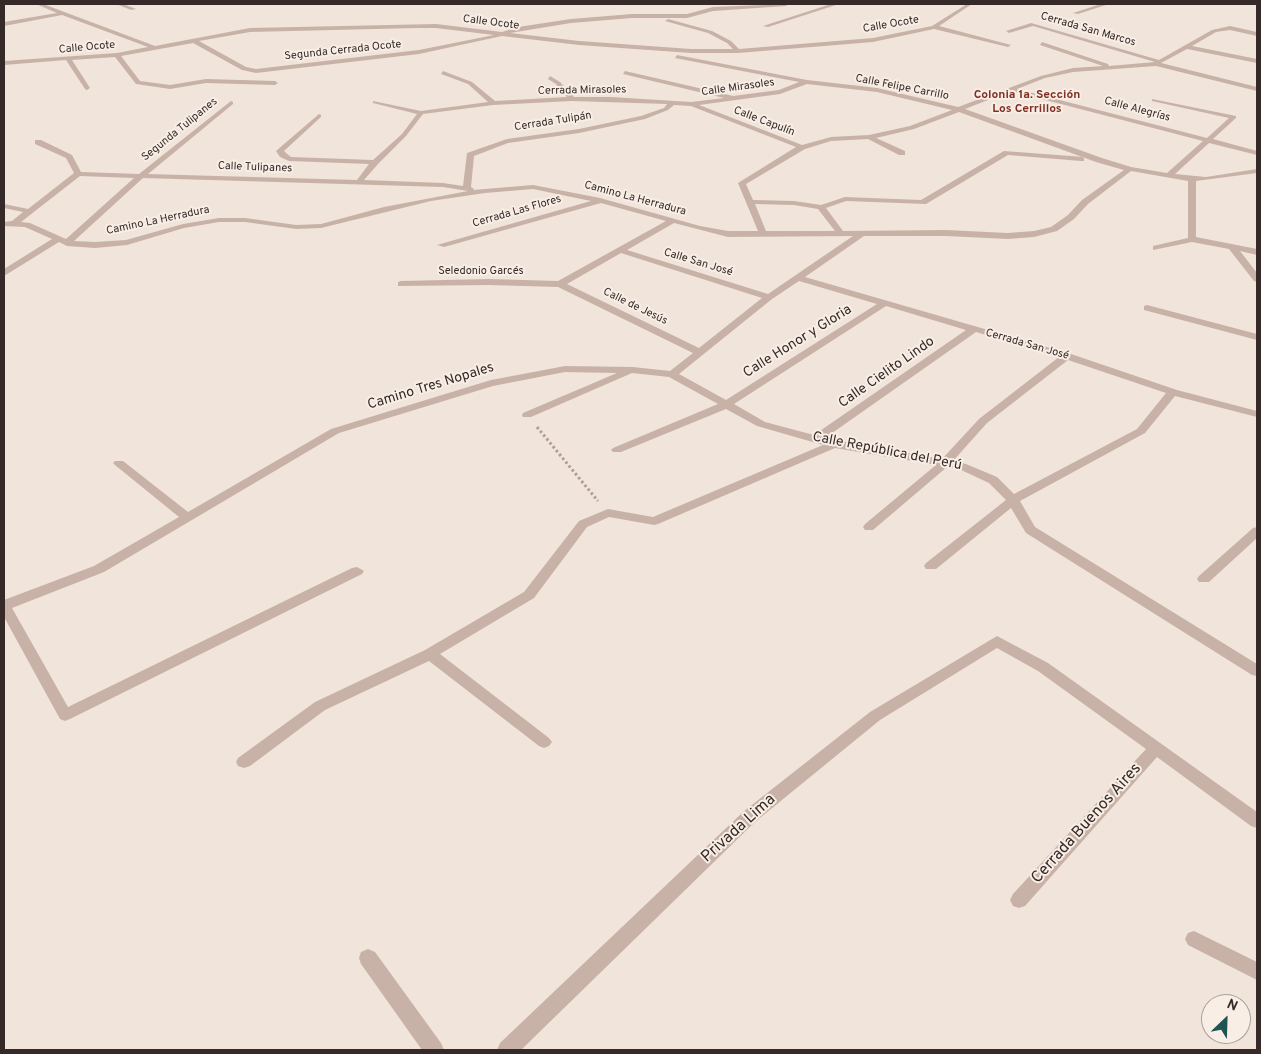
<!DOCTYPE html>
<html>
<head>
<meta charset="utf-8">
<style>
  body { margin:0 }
  #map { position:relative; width:1261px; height:1054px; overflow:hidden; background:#f1e4da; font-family:Overpass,sans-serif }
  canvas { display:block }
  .frame { position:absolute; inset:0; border:5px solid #352a27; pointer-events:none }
  .north { position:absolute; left:1201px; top:994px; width:50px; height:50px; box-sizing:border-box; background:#f8eee6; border:1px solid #aaa09a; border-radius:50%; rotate:24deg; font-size:14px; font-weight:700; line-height:20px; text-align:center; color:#352a27 }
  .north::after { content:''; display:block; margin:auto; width:18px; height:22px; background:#1e5552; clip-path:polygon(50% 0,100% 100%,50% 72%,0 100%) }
</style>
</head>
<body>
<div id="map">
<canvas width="1261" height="1054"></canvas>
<div class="frame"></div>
<div class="north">N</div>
</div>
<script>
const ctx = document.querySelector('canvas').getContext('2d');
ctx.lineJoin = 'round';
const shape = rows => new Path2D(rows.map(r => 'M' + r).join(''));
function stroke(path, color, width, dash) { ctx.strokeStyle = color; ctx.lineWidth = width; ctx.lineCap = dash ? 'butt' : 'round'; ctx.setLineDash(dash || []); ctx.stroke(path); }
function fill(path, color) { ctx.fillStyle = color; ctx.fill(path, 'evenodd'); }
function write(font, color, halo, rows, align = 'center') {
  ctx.font = font + ' Overpass,sans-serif'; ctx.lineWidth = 4; ctx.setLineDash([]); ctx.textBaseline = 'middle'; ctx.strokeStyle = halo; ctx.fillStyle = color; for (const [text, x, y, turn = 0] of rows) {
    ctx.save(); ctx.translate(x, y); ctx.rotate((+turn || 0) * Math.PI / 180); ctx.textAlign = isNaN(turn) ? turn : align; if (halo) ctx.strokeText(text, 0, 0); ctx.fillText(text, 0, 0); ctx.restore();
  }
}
const path = shape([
  [537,427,598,501]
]);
const minor = shape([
  [36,4,43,4,155,46,250,28,436,24,502,32,518,27,571,19,632,14,687,14,713,7,788,4,786,6,713,11,687,18,632,18,571,23,510,33,579,41,691,49,733,49,727,43,708,33,665,21,668,19,712,31,731,41,739,49,873,38,932,26,967,4,972,4,939,26,1011,45,1008,47,934,29,873,42,738,53,691,53,579,45,502,36,419,54,256,73,242,70,193,43,121,56,140,81,170,85,206,79,275,81,278,83,275,85,206,83,170,89,136,84,115,57,72,60,90,88,87,90,85,89,66,60,4,65,4,61,117,53,148,47,62,15,4,26,4,22,57,13,36,4],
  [417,28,436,28,494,35,419,50,256,69,246,67,199,41,250,32,417,28],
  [116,4,123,4,136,9,131,10,116,4],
  [831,4,839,4,768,27,763,26,831,4],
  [1101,4,1109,4,1078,14,1073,13,1101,4],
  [1031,23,1159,60,1212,30,1230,26,1257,32,1257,36,1230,30,1216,32,1192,46,1257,59,1257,63,1187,49,1161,63,1257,87,1257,91,1156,66,1073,72,1045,78,1017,89,1207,138,1229,118,1152,101,1152,99,1236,116,1236,118,1213,139,1257,151,1257,155,1209,143,1175,174,1206,177,1257,169,1257,173,1196,181,1196,237,1257,249,1257,255,1240,251,1257,273,1257,282,1254,281,1229,249,1192,242,1153,250,1153,246,1188,238,1188,181,1131,171,1088,204,1074,219,1057,231,1034,237,1008,239,946,236,864,236,805,277,1071,354,1177,390,1257,411,1257,417,1175,396,1145,433,1020,501,1035,527,1257,664,1257,676,1252,675,1026,533,1011,508,936,569,926,569,924,566,926,563,1006,500,989,483,959,469,947,467,873,530,865,530,863,527,865,524,936,465,835,448,658,524,654,525,609,517,587,527,534,598,440,654,549,738,552,742,549,746,544,748,539,746,429,661,325,710,250,766,244,768,238,766,236,762,238,758,315,702,425,650,524,592,579,521,608,509,653,517,823,445,757,426,726,409,621,452,613,452,611,450,613,448,718,404,669,377,632,373,531,417,523,417,522,415,523,413,617,373,565,372,493,386,339,433,104,572,12,608,68,707,352,568,357,567,364,571,362,574,70,719,65,721,60,719,4,617,4,600,94,566,179,517,115,465,113,463,115,461,123,461,188,512,331,429,491,380,565,366,633,367,670,371,693,353,558,287,489,285,398,286,398,282,401,281,489,279,558,281,666,221,601,203,444,247,437,245,591,201,533,189,485,193,431,201,321,228,296,229,245,222,219,222,184,228,127,245,95,248,67,246,59,242,4,276,4,269,52,239,25,227,4,226,4,222,12,221,23,212,4,208,4,204,28,209,74,173,66,158,35,144,35,140,41,140,72,155,81,172,139,174,231,101,233,102,233,104,148,174,357,180,369,164,289,161,280,157,276,151,319,114,321,115,321,117,284,151,286,153,291,157,373,160,402,134,417,114,373,103,373,101,421,111,488,102,468,84,441,74,443,71,472,82,495,101,567,97,556,84,548,79,550,76,560,82,574,97,611,97,691,102,724,98,623,74,625,71,733,96,779,90,799,82,675,58,677,55,807,80,877,88,958,107,1041,76,1073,68,1103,66,1040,45,1042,42,1108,64,1109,66,1155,62,1033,26,1009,33,1006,31,1031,23],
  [807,84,877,92,952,110,910,126,869,135,831,137,802,145,699,105,780,94,807,84],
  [1011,91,1203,141,1167,173,1131,167,1102,158,965,109,1011,91],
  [572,101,667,104,664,108,641,116,579,129,507,139,467,153,463,186,443,183,364,180,378,164,406,136,423,114,493,105,572,101],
  [674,105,691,106,796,147,738,183,758,231,728,231,700,226,600,198,533,185,473,190,474,189,471,187,474,156,508,143,579,133,645,119,668,110,674,105],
  [959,112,1096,162,1124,170,1082,200,1068,215,1051,227,1034,231,1008,233,946,230,843,231,826,208,846,201,926,204,1008,155,1081,161,1084,161,1084,157,1004,151,921,200,845,197,821,205,794,201,753,200,746,184,805,149,831,141,868,139,899,155,905,155,905,151,876,138,914,129,959,112],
  [80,176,134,178,66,239,30,223,21,222,80,176],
  [143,178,443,187,468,191,384,207,321,224,296,225,245,218,219,218,183,224,126,240,95,242,74,241,143,178],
  [755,204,794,205,818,209,835,231,766,231,755,204],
  [674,223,728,237,853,236,768,294,627,250,674,223],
  [621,253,762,298,699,348,567,284,621,253],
  [799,281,877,304,726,400,679,374,772,299,799,281],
  [886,306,966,330,814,435,765,422,734,404,886,306],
  [976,332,1059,357,979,419,942,459,825,438,976,332],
  [1068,360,1166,393,1137,429,1014,494,997,477,966,464,953,461,987,423,1068,360],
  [1147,305,1257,334,1257,340,1144,310,1144,306,1147,305],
  [1257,527,1257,538,1209,582,1199,582,1197,579,1199,576,1253,528,1257,527],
  [997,636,1048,663,1257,812,1257,828,1251,826,1157,757,1025,906,1019,908,1013,906,1010,900,1013,894,1146,749,1038,671,997,648,880,720,755,822,521,1050,497,1050,500,1043,743,812,870,712,997,636],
  [1194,931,1257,962,1257,980,1188,945,1185,939,1188,933,1194,931],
  [368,949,375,952,441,1043,444,1050,422,1050,361,964,359,958,361,952,368,949]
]);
const farStreetnames = [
  ["Calle Ocote",491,23,7],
  ["Calle Ocote",891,25,-10],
  ["Cerrada San Marcos",1088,30,16],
  ["Calle Ocote",87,48,-5],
  ["Segunda Cerrada Ocote",343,51,-6],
  ["Calle Mirasoles",738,88,-8],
  ["Calle Felipe Carrillo",902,88,11],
  ["Cerrada Mirasoles",582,91,-1],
  ["Calle Alegrías",1137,110,15],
  ["Cerrada Tulipán",553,122,-9],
  ["Calle Capulín",764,122,21],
  ["Segunda Tulipanes",180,130,-39],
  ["Calle Tulipanes",255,168,2],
  ["Camino La Herradura",635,199,15],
  ["Cerrada Las Flores",517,212,-16],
  ["Camino La Herradura",158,221,-12],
  ["Calle San José",698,263,17],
  ["Seledonio Garcés",481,272],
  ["Calle de Jesús",635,307,26],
  ["Cerrada San José",1027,345,16]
];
const farNeighbourhoodnames = [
  ["Colonia 1a. Sección",1027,96],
  ["Los Cerrillos",1027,110]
];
const streetNames = [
  ["Calle Honor y Gloria",798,342,-32],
  ["Calle Cielito Lindo",887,373,-35],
  ["Camino Tres Nopales",431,387,-17],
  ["Calle República del Perú",887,452,11]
];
const nearStreetnames = [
  ["Cerrada Buenos Aires",1087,824,-48],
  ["Privada Lima",739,829,-42]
];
stroke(path, '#b49c91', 3, [2.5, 2.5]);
fill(minor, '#c8b2a7');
write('11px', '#352a27', '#f8eee6', farStreetnames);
write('bold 12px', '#812f23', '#f8eee6', farNeighbourhoodnames);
write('14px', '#352a27', '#f8eee6', streetNames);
write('16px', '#352a27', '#f8eee6', nearStreetnames);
</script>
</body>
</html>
